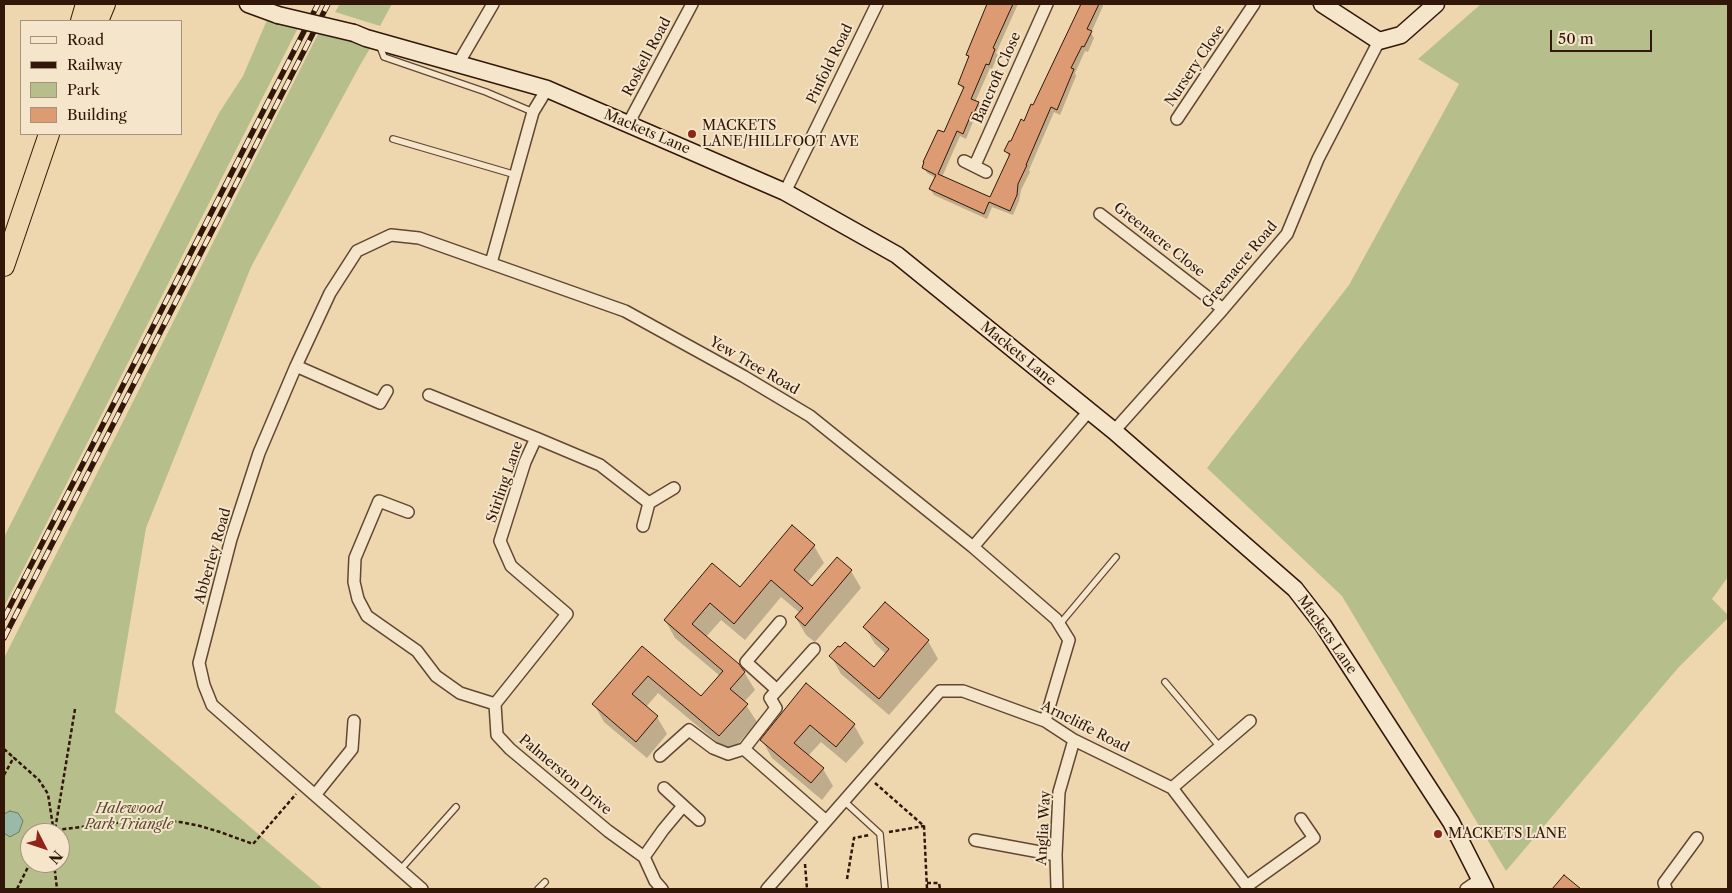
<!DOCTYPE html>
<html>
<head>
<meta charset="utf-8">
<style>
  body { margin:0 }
  #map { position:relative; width:1732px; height:893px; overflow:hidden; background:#eed7af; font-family:"Libre Caslon Text",serif }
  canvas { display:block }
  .frame { position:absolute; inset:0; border:5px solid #321709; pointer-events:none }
  .legend { position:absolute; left:20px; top:20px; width:162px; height:115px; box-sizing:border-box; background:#f4e5cb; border:1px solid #a6937d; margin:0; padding:6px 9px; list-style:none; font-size:15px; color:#321709 }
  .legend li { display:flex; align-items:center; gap:10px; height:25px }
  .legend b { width:25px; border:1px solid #a6937d }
  .north { position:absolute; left:20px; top:823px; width:50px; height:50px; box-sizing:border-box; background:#f4e5cb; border:1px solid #a6937d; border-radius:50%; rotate:131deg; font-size:14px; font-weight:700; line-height:20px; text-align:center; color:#321709 }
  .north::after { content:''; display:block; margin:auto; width:18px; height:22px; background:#8f2418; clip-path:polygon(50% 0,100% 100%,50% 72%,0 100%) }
  .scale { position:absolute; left:1550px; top:30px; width:102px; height:22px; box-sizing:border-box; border:2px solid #321709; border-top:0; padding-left:6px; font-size:15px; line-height:18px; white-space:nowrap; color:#321709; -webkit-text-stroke:4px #f4e5cb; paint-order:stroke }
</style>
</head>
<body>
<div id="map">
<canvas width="1732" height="893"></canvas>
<div class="frame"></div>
<ul class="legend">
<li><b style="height:6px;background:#f4e5cb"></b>Road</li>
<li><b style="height:6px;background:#321709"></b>Railway</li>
<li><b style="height:14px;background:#b6bf8c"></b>Park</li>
<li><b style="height:14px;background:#dc9b72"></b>Building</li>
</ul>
<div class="north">N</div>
<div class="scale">50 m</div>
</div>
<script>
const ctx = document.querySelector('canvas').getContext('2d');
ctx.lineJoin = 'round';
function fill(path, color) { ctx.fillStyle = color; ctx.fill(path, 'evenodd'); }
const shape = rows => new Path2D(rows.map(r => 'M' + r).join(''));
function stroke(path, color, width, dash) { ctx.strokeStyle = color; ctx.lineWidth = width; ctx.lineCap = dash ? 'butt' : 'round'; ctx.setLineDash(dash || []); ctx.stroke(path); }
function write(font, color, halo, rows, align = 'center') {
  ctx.font = font + ' "Libre Caslon Text",serif'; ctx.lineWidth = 4; ctx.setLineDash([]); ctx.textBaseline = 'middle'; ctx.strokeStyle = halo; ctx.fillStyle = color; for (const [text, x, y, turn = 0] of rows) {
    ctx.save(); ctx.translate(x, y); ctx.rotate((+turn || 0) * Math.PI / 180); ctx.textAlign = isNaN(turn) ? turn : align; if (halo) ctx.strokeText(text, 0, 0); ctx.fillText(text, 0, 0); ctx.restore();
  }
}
const green = shape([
  [340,4,392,4,380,26,335,12],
  [1481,4,1728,4,1728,577,1712,599,1728,615,1728,618,1678,668,1506,871,1342,596,1207,468,1349,285,1459,84,1418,59],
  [267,20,299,26,4,607,4,537,219,113,243,76],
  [319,32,372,45,359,67,251,267,146,528,115,712,323,889,4,889,4,658],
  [30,833,60,833,60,863,30,863]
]);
const water = shape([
  [10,811,18,813,23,821,19,832,10,837,4,833,4,814,10,811]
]);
const shadow = shape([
  [989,4,1018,4,996,53,998,55,992,69,990,68,975,102,978,103,981,108,977,118,975,117,966,139,960,136,942,177,991,199,1009,157,1006,151,1034,107,1082,4,1102,4,1103,6,1091,33,1094,38,1088,52,1085,51,1075,73,1076,76,1060,115,1054,112,1029,170,1030,172,1021,190,1019,201,1013,215,992,207,987,219,934,195,930,189,936,178,927,173,924,167,944,134,964,90,959,84,969,58,967,55],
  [792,527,814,546,824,563,807,583,812,588,837,559,851,571,861,588,815,642,806,635,796,618,800,613,781,597,745,640,721,620,706,637,744,672,755,690,744,702,757,722,730,753,658,693,646,707,657,717,667,734,647,758,604,722,594,704,642,647,701,698,720,676,675,638,665,620,740,589],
  [885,604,928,641,938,659,889,715,841,674,831,656,874,669,886,654,875,644,865,627],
  [806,685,854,725,864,743,846,763,821,742,808,756,823,769,833,786,822,800,772,758,762,740]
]);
const building = shape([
  [987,4,1013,4,993,48,995,49,989,65,986,64,971,99,979,102,974,113,972,112,963,134,957,131,938,174,990,197,1010,154,1004,151,1009,141,1011,141,1021,119,1024,121,1031,104,1033,105,1081,4,1099,4,1087,29,1092,31,1084,47,1082,46,1071,68,1074,69,1057,110,1051,107,1026,165,1027,165,1018,184,1017,195,1010,211,989,202,984,214,929,189,936,175,922,168,924,162,923,162,938,130,944,132,964,87,958,84,969,56,966,55,987,4],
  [792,525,815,545,794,570,812,586,837,557,852,570,805,626,795,617,803,608,771,580,734,624,710,603,692,624,739,664,745,672,730,689,748,704,719,736,648,676,632,694,658,716,636,742,592,704,642,646,701,696,723,671,664,620,712,563,740,587,792,525],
  [885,602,929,640,879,699,829,656,838,646,840,647,845,642,874,667,889,649,863,627,885,602],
  [806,683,855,724,836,747,810,725,794,743,824,768,811,783,760,740,806,683],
  [1564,875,1581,889,1552,889,1564,875]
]);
const path = shape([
  [75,709,55,830,142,820,162,821,180,822,200,826,220,832,253,844,296,794],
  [4,749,39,780,48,794,54,833],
  [4,775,14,757],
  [875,783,924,826,927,889],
  [889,832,924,826],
  [54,863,57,889],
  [805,864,807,889],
  [847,879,854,838,869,835],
  [927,883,939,883,940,889],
  [17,889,30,863]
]);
const lane = shape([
  [379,44,384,57,486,92,533,112],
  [393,139,516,175],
  [1059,625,1116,557],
  [1165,682,1220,747],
  [844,801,880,834,885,889],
  [400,870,456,807],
  [538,889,545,882]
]);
const street = shape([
  [458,64,493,4],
  [1177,119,1254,4],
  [628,124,692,4],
  [964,161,986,172],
  [975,165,1047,4],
  [785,192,877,4],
  [1100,214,1223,309],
  [491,263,533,112,547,89],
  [296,366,380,403,387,391],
  [429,395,536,438],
  [1114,431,1223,309,1287,234,1318,159,1379,41],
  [408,512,379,501,355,558,354,582,358,599,367,616,417,651,436,676,460,693,495,704,497,735,510,749,608,831,644,857,655,881,662,889],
  [643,526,649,503,674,488],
  [973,547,1089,411],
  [814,649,770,698,776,708,744,749,826,821],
  [777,690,746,662,780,622],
  [495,704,567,614,511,566,500,541,525,462,536,438,600,465,649,503],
  [660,756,689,730,713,748,728,754,744,749],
  [664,788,699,820],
  [1172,788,1250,721],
  [315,795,352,749,354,721],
  [975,840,1056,855],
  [644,857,663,830,683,806],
  [1247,886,1314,838,1301,819],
  [422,889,212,705,204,685,199,663,231,539,259,453,296,366,330,293,357,251,391,235,419,238,625,311,743,376,810,416,973,547,1056,619,1069,640,1045,721],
  [767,889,940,691,963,691,1045,721,1074,740,1172,788,1249,889],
  [1057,889,1056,855,1059,792,1074,740],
  [1466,889,1479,880],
  [1666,889,1664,883,1697,838]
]);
const secondary = shape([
  [248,4,278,15],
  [1322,4,1379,41,1401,35,1436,4],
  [354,33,366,38,547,89,785,192,897,255,1114,431,1295,589,1323,625,1451,822,1485,889]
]);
const highway = shape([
  [81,21,86,4],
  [98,21,105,4],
  [4,266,49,134]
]);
const rail = shape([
  [4,618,318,4],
  [4,638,328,4]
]);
const secondaryBridge = shape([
  [278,15,354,33]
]);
const markers = [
  [692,134,5,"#8f2418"],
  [1438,834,5,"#8f2418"]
];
const streetNames = [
  ["Roskell Road",647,57,-62],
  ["Pinfold Road",830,64,-64],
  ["Nursery Close",1195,66,-56],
  ["Bancroft Close",997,78,-66],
  ["Mackets Lane",647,132,23],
  ["Greenacre Close",1159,240,38],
  ["Greenacre Road",1240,265,-50],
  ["Mackets Lane",1018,354,39],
  ["Yew Tree Road",754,366,30],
  ["Stirling Lane",505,482,-71],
  ["Abberley Road",213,556,-74],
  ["Mackets Lane",1327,635,55],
  ["Arncliffe Road",1085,727,27],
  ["Palmerston Drive",565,775,40],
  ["Anglia Way",1044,828,-87]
];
const poiNames = [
  ["MACKETS",702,126],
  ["LANE/HILLFOOT AVE",702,142],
  ["MACKETS LANE",1448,834]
];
const parkNames = [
  ["Halewood",129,809],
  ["Park Triangle",129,825]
];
fill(green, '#b6bf8c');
fill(water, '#9abaa7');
stroke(water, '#707968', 1);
fill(shadow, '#0003');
fill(building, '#dc9b72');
stroke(building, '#321709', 1);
stroke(lane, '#614732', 8);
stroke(street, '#614732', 14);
stroke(secondary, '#321709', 19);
stroke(highway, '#321709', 22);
stroke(path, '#321709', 2.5, [4, 2.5]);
stroke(lane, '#f4e5cb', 5.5);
stroke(street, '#f4e5cb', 11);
stroke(secondary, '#f4e5cb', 16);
stroke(highway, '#eed7af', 20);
stroke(rail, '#321709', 5.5);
stroke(rail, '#f4e5cb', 4, [11]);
stroke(secondaryBridge, '#321709', 19, []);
stroke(secondaryBridge, '#f4e5cb', 16);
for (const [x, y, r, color] of markers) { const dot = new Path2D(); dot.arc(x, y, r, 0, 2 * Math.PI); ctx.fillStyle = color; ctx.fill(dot); stroke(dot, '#f4e5cb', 2); }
write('14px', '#321709', '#f4e5cb', streetNames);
write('14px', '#321709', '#f4e5cb', poiNames, 'left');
write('italic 14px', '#5a4930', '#f4e5cb', parkNames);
</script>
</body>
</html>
